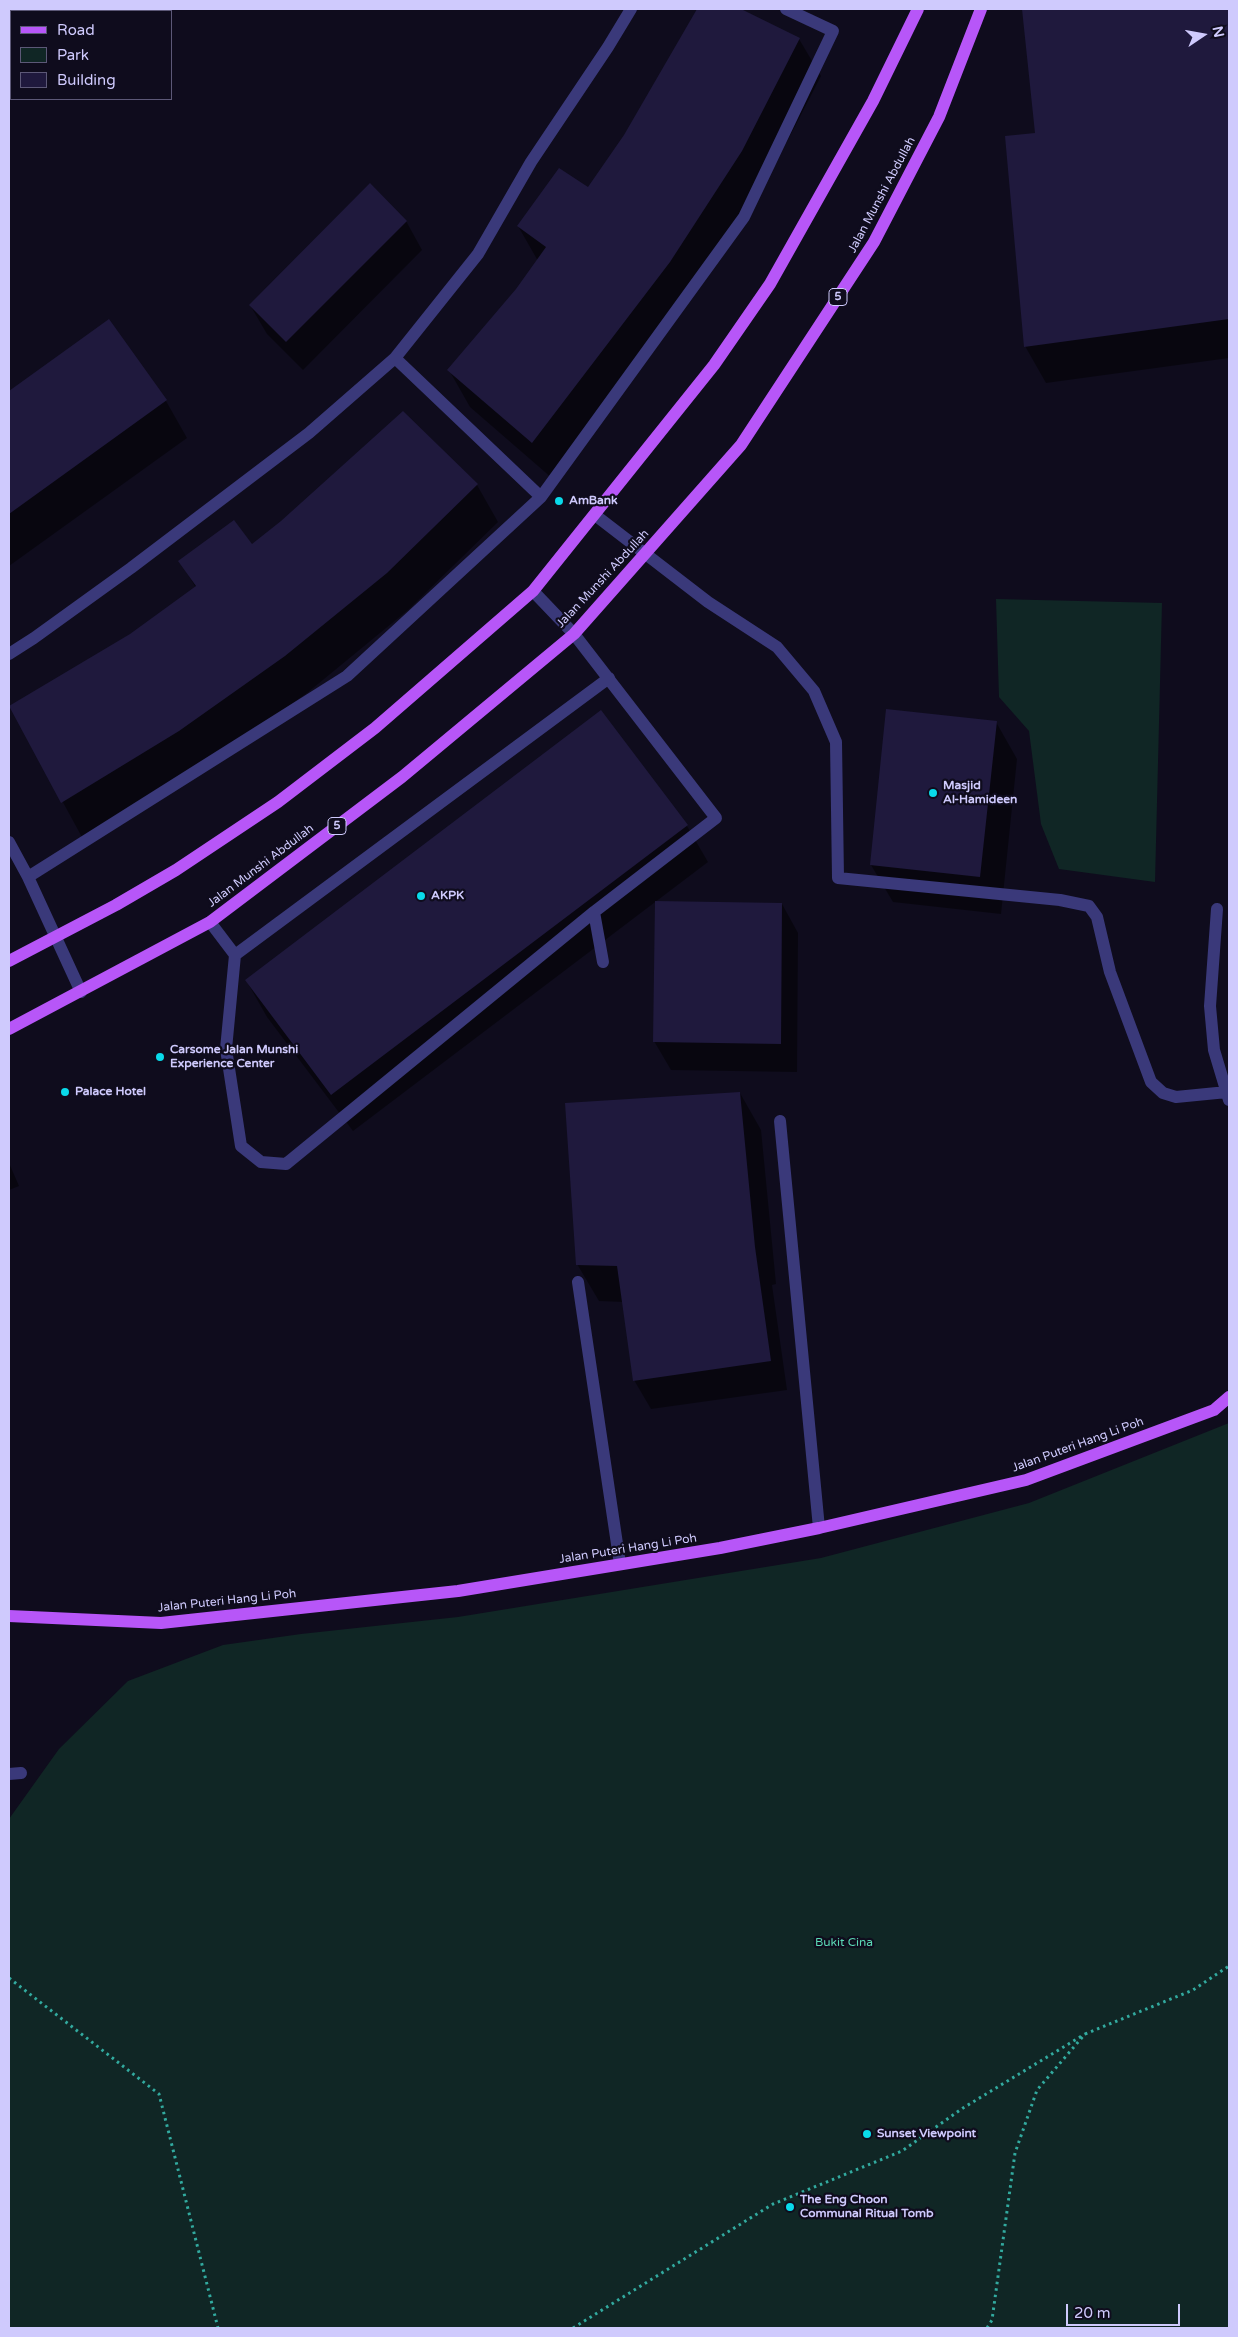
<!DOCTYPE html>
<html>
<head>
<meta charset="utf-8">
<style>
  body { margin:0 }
  #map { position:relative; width:1238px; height:2337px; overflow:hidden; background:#0f0c1d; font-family:"Varela Round",sans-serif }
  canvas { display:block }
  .frame { position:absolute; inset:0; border:10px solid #cfcafd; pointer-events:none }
  .legend { position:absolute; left:10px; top:10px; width:162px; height:90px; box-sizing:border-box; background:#0f0c1d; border:1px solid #5c5877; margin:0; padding:6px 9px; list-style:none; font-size:15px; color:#cfcafd }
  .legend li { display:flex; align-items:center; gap:10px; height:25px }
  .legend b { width:25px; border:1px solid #5c5877 }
  .north { position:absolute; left:1178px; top:10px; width:50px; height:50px; -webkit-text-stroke:4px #0f0c1d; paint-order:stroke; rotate:78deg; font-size:14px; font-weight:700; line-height:20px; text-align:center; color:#cfcafd }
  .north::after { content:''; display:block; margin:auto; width:18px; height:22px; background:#cfcafd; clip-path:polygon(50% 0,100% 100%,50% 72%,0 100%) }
  .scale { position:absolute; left:1066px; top:2304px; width:114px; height:22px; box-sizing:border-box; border:2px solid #cfcafd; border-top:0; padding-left:6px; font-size:15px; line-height:18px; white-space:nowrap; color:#cfcafd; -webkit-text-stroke:4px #0f0c1d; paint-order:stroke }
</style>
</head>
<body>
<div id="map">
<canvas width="1238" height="2337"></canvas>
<div class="frame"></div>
<ul class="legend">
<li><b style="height:6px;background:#b756f8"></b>Road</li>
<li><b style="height:14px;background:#102625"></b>Park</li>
<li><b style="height:14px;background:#1f193d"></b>Building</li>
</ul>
<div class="north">N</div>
<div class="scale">20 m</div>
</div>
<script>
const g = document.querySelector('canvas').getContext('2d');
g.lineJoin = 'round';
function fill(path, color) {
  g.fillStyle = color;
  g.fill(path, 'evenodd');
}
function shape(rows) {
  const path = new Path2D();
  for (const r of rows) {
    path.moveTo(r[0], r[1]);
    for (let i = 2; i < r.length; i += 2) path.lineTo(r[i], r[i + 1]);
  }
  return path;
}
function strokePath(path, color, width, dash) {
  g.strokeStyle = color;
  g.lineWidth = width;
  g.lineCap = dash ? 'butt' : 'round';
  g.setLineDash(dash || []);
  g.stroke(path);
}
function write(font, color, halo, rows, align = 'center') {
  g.font = font + ' "Varela Round",sans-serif';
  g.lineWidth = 4.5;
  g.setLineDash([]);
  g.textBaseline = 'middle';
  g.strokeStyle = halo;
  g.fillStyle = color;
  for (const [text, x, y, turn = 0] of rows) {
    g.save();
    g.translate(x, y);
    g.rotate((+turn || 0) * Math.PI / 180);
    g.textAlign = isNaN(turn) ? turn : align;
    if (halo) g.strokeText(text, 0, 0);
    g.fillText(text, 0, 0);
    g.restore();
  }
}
fill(shape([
  [996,599,1162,603,1155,882,1059,869,1041,824,1029,731,999,697],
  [1229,1423,1229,2328,9,2328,9,1819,59,1749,128,1681,223,1645,301,1634,458,1617,821,1558,1029,1503]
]), '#102625');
fill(shape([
  [699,9,738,9,799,39,821,76,763,188,553,479,470,407,449,370,517,289,538,261,518,226,589,189,625,136],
  [1023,9,1229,9,1229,358,1046,383,1025,346,1036,134],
  [406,221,422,250,303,370,267,334,250,305],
  [109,321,166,401,187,438,9,566,9,392],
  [477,485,498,522,408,610,307,693,201,768,83,839,11,707,131,635,196,588,180,561,252,545],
  [996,722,1017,759,1001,914,893,902,871,865],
  [687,826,708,862,353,1131,267,1017,246,980],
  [782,904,798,933,797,1072,671,1070,654,1041],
  [740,1093,761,1130,776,1284,772,1285,787,1390,651,1409,634,1380,624,1302,599,1301,577,1264],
  [9,1163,19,1186,9,1190]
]), '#0007');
fill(shape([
  [697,9,741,9,800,38,742,151,670,262,532,443,447,370,516,289,546,247,517,226,559,168,588,187,624,135],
  [1022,9,1229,9,1229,319,1024,347,1005,136,1035,133],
  [370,183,407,221,286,342,249,305],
  [109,319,167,400,9,514,9,391],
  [403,411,478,484,387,573,285,656,179,731,61,803,9,706,130,634,196,586,178,561,234,520,252,544,281,521],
  [886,709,997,721,980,877,870,865],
  [601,710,688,825,331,1095,245,980],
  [655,901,782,903,781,1044,653,1042],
  [740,1092,755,1247,771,1361,633,1381,617,1266,576,1265,565,1103]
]), '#1f193d');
strokePath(shape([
  [9,1978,159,2094,218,2328],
  [573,2328,773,2204,902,2151,963,2108,1085,2034],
  [987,2328,992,2320,1015,2153,1037,2090,1085,2034,1193,1990,1229,1966]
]), '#32aa9f', 3, [2.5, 4]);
strokePath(shape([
  [395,358,541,497],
  [595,515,708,602,777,647,814,691,836,742,838,878,1060,900,1089,906,1097,917,1110,972,1151,1082,1163,1093,1176,1097,1227,1092],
  [9,654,34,638,131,568,309,433,395,358,478,254,531,162,608,47,631,9],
  [9,842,28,877,81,992],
  [28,877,347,676,541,497,744,217,833,31,786,9],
  [1217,909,1210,1006,1214,1050,1229,1100],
  [594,912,603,962],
  [210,922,235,955,226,1049,241,1146,261,1162,286,1164,594,912,716,818,574,634,533,591],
  [235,955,609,678],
  [780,1121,819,1528],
  [578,1282,620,1564],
  [9,1774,21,1773]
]), '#3a397a', 12);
strokePath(shape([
  [9,961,116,905,176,870,278,802,375,728,533,591,714,365,770,284,873,101,918,9],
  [9,1029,210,922,402,777,574,634,741,445,874,242,939,117,981,9],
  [9,1616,161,1623,458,1591,720,1548,819,1528,1026,1480,1214,1410,1229,1397]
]), '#b756f8', 12);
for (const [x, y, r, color] of [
  [559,501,5,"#09daea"],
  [933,793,5,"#09daea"],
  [421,896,5,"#09daea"],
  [160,1057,5,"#09daea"],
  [65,1092,5,"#09daea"],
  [867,2134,5,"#09daea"],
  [790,2207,5,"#09daea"]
]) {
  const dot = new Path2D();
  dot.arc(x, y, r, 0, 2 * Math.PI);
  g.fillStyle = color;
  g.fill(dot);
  strokePath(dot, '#0f0c1d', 2);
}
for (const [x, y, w] of [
  [838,297,18],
  [337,826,18]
]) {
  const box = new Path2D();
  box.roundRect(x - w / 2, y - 8.5, w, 17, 4);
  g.fillStyle = '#0f0c1d';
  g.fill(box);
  strokePath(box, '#cfcafd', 1);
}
write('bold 11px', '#cfcafd', null, [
  ["5",838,297],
  ["5",337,826]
]);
write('12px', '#cfcafd', '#0f0c1d', [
  ["Jalan Munshi Abdullah",882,195,-62],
  ["Jalan Munshi Abdullah",603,579,-47],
  ["Jalan Munshi Abdullah",261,866,-37],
  ["Jalan Puteri Hang Li Poh",1078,1445,-20],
  ["Jalan Puteri Hang Li Poh",628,1549,-9],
  ["Jalan Puteri Hang Li Poh",227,1601,-6]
]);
write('bold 12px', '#cfcafd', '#0f0c1d', [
  ["AmBank",569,501],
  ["Masjid",943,786],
  ["Al-Hamideen",943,800],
  ["AKPK",431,896],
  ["Carsome Jalan Munshi",170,1050],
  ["Experience Center",170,1064],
  ["Palace Hotel",75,1092],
  ["Sunset Viewpoint",877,2134],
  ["The Eng Choon",800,2200],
  ["Communal Ritual Tomb",800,2214]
], 'left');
write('12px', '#5ad9b5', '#0f0c1d', [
  ["Bukit Cina",844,1943]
]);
</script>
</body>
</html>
